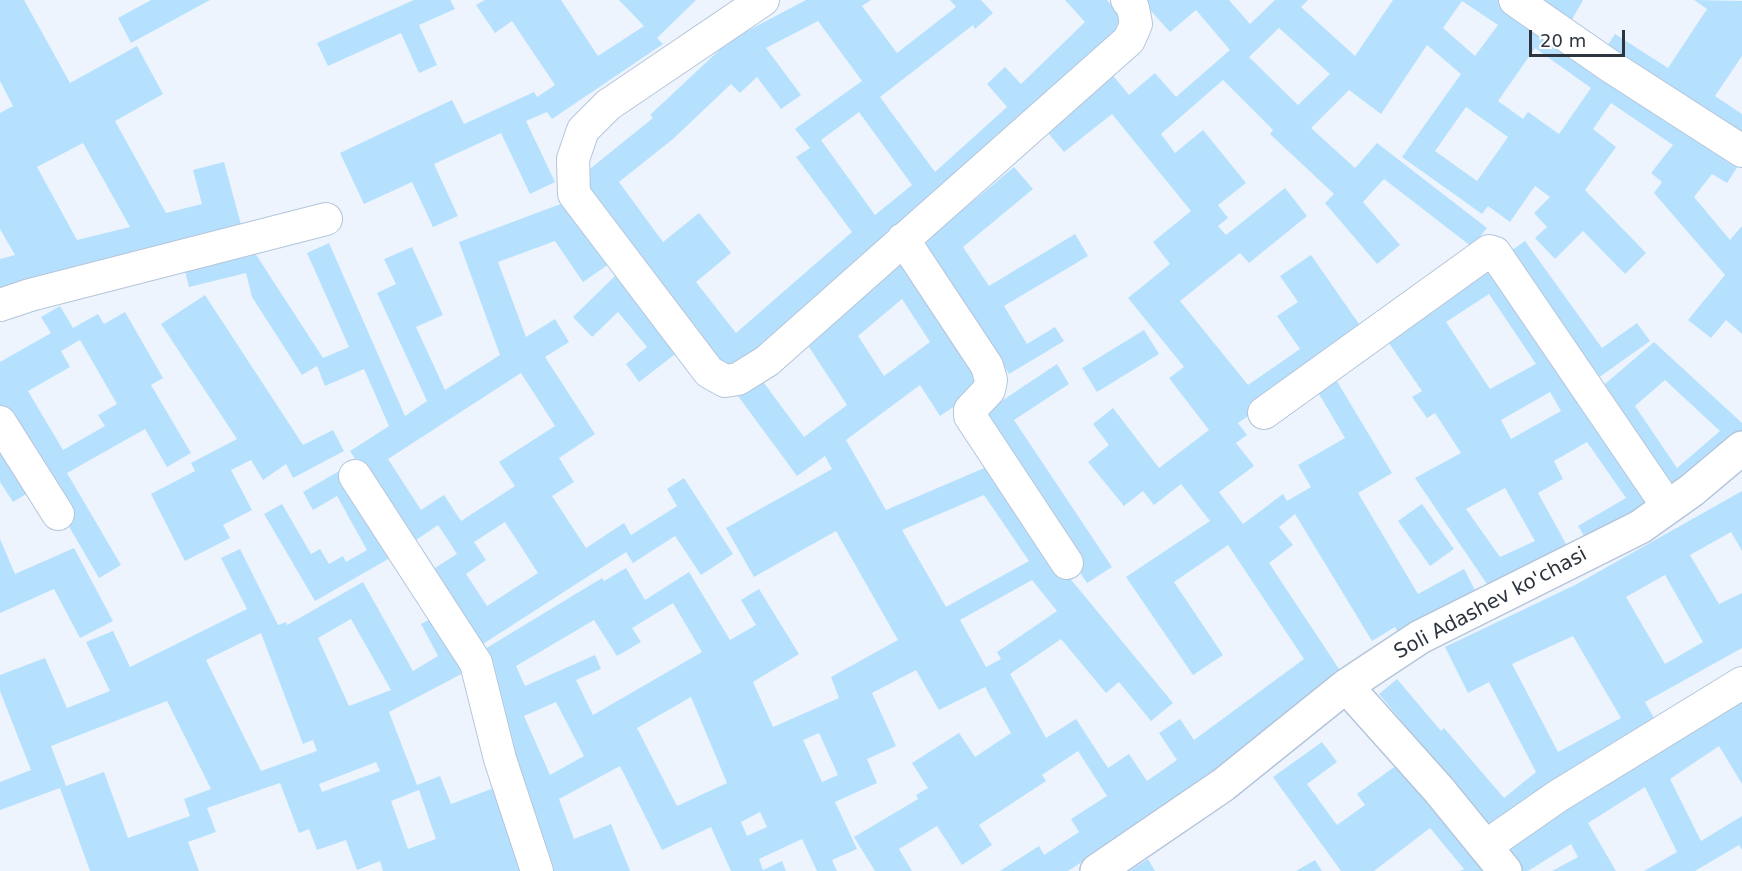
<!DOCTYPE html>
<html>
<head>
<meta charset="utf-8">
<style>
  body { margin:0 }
  #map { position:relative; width:1742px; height:871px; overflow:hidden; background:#edf4fd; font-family:"DejaVu Sans",sans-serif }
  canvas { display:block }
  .scale { position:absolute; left:1529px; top:30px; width:96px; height:27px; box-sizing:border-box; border:3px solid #2e343d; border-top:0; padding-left:8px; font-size:18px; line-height:21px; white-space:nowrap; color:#2e343d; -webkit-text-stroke:4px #fff; paint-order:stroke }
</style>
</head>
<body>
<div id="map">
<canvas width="1742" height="871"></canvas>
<div class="scale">20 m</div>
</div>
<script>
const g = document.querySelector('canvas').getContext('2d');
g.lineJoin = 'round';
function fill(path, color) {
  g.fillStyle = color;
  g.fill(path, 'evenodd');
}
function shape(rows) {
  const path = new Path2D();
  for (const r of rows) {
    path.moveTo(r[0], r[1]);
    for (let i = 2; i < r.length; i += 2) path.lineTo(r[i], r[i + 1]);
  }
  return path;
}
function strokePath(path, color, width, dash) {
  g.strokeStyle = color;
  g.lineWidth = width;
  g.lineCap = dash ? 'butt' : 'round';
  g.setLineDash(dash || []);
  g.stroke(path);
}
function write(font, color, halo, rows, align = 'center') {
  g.font = font + ' "DejaVu Sans",sans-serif';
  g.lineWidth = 5;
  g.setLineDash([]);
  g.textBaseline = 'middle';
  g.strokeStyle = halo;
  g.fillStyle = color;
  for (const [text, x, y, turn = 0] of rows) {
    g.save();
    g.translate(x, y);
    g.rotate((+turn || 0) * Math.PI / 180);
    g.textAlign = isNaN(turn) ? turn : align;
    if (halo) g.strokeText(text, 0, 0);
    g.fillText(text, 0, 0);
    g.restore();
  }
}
fill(shape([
  [0,0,24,0,70,83,137,46,163,94,115,121,166,213,202,204,193,170,224,162,243,232,0,294,0,259,15,255,0,229,0,113,13,106,0,81],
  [83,143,130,227,77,240,37,167],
  [151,0,210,0,131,43,118,18],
  [414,0,450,0,455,9,419,25,437,65,419,73,401,33,328,66,317,43],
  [485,0,561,0,598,56,644,26,619,0,696,0,657,38,663,44,552,119,547,112,526,121,555,182,530,194,501,133,434,164,458,216,433,227,412,182,364,204,340,153,452,100,464,124,534,92,537,97,555,85,512,21,495,33,476,5],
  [806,0,871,0,862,6,897,53,956,7,950,0,981,0,993,13,975,29,973,25,880,97,935,172,1007,107,987,84,1005,67,1021,84,1085,22,1065,0,1107,0,1127,23,732,375,658,283,581,176,653,118,650,115,730,40],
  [818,21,862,81,795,129,810,148,796,157,852,232,736,333,696,282,731,253,699,213,663,242,619,182,673,139,731,84,740,93,757,77,781,109,801,95,766,48],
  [859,112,912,185,875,215,821,140],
  [1141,0,1229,0,1250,24,1275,0,1308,0,1301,7,1355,56,1393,0,1503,0,1742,160,1727,183,1712,174,1694,197,1730,240,1742,226,1742,334,1726,320,1711,338,1688,320,1725,275,1654,193,1662,182,1651,173,1673,145,1611,103,1593,129,1616,147,1585,190,1646,253,1625,274,1583,231,1555,259,1535,238,1547,227,1534,213,1550,197,1535,186,1510,222,1488,206,1482,214,1402,157,1461,74,1427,45,1381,114,1349,90,1311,128,1355,168,1377,143,1487,228,1472,247,1384,179,1363,202,1400,245,1377,264,1325,203,1334,194,1270,134,1273,130,1223,80,1161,134,1175,153,1203,130,1246,183,1218,205,1228,218,1218,226,1226,235,1285,188,1307,216,1249,263,1240,253,1180,301,1248,385,1300,349,1277,316,1298,302,1280,276,1311,255,1366,334,1238,423,1247,435,1236,443,1254,466,1219,492,1243,524,1283,494,1287,501,1311,487,1298,465,1345,438,1316,389,1335,378,1392,473,1358,493,1418,594,1464,569,1477,594,1400,635,1395,627,1372,641,1295,514,1279,527,1293,545,1269,563,1343,675,1249,746,1141,820,1143,822,1068,871,1000,871,1039,846,1044,855,1079,832,1071,819,1107,796,1078,751,1042,775,1046,781,979,825,992,845,962,865,937,826,899,849,912,871,875,871,854,837,918,799,916,795,928,788,912,763,959,733,975,757,1011,733,985,687,939,710,916,670,872,693,896,746,867,759,877,783,835,802,857,849,832,860,837,871,817,871,802,839,759,859,763,870,782,861,786,871,731,871,711,827,662,850,620,766,559,799,574,839,611,824,630,871,548,871,475,655,602,578,604,581,626,568,645,600,689,572,730,640,756,625,741,600,759,589,799,654,753,682,773,727,839,698,831,677,898,640,836,531,754,577,726,528,832,469,825,456,797,476,738,396,761,379,804,437,847,405,805,341,908,256,987,384,940,416,920,385,846,440,886,510,996,463,1059,565,1173,703,1151,721,1119,682,1106,693,1061,639,1010,674,1046,738,1076,719,1108,768,1129,754,1147,781,1177,760,1159,733,1180,719,1194,740,1304,659,1228,545,1174,582,1223,655,1193,675,1126,577,1210,521,1181,484,1154,505,1143,491,1124,506,1088,462,1109,445,1093,424,1113,408,1159,468,1209,430,1169,378,1184,367,1128,298,1170,264,1153,242,1191,211,1112,114,1064,152,1043,127,1111,73,1129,95,1155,73,1176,97,1230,50,1196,10,1170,32],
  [1462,1,1498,25,1475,56,1443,28],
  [1279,28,1330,74,1298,105,1249,57],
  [1535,48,1591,88,1559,134,1528,112,1523,119,1498,101],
  [1466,107,1508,137,1477,181,1435,151],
  [902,299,930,342,884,376,858,336],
  [984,495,1029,561,946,607,902,530],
  [1032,580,1057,611,997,652,1001,659,986,667,960,620],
  [673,603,702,652,593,715,576,680,601,669,595,655,525,686,516,666,594,620,617,656,641,642,632,628],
  [691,697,727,783,677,806,637,728],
  [556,702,584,756,550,775,524,716],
  [819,733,838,775,822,782,803,740],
  [760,812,767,827,747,836,741,822],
  [1531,0,1583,0,1570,23],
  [1694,0,1742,1,1742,56,1715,96,1742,114,1742,148,1601,55,1615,34,1668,68,1707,9],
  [1014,167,1033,189,963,247,989,286,1075,234,1088,256,1004,306,1027,344,1055,327,1064,341,1009,374,924,242],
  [566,202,609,264,583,282,555,241,498,262,526,337,555,319,569,342,545,357,595,434,559,458,574,482,552,496,586,548,624,523,631,535,677,506,667,489,684,478,733,554,701,575,675,536,633,563,626,552,472,651,398,525,350,451,389,426,364,369,325,386,317,366,302,375,252,297,246,273,189,287,185,271,255,253,323,358,349,347,307,253,329,243,405,416,427,401,377,293,396,284,384,259,412,247,443,315,416,327,445,390,500,355,459,242],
  [521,373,555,426,499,462,515,486,461,521,444,495,421,510,388,459],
  [505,522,538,573,487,606,466,574,486,560,474,542],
  [438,525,457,554,435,568,416,540],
  [1525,241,1602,348,1637,323,1650,341,1591,383,1502,257],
  [1498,260,1659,502,1589,544,1578,526,1626,498,1587,442,1554,461,1563,479,1538,493,1571,553,1491,590,1415,478,1461,453,1435,413,1427,418,1412,397,1422,391,1384,336],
  [1489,294,1536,364,1490,389,1446,322],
  [1550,392,1561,411,1511,439,1501,420],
  [1505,488,1535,541,1500,557,1466,509],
  [617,274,678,352,639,382,626,364,647,347,618,312,592,337,573,317],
  [205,295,303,445,333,430,344,451,293,478,286,464,263,480,251,460,231,470,252,510,223,525,230,538,185,561,151,494,195,471,191,463,237,439,161,324],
  [60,306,73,328,98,314,104,324,125,312,163,378,151,385,191,453,167,467,145,429,67,473,121,565,99,578,0,408,0,362,51,333,41,317],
  [80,340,117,404,98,415,105,426,63,450,28,391,70,367,61,351],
  [1144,330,1159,354,1097,392,1082,368],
  [1654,342,1742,423,1742,441,1673,500,1598,390],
  [1665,380,1720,431,1677,468,1635,406],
  [1057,364,1069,384,1014,420,1112,567,1087,583,976,418],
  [0,428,38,487,13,502,0,482],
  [346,467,397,554,315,601,264,514,282,504,311,554,320,549,329,564,343,556,346,562,367,550,337,496,313,510,303,492],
  [1742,491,1742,551,1731,532,1690,555,1719,604,1742,593,1742,648,1645,702,1660,729,1497,836,1379,694,1397,679,1441,731,1444,728,1504,798,1536,772,1489,682,1468,693,1445,647,1577,584],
  [1665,575,1703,642,1665,664,1626,597],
  [1573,636,1621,718,1558,752,1512,664],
  [1422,504,1454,549,1430,566,1398,521],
  [0,539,15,574,74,548,113,621,80,638,54,589,0,613],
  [240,549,278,625,286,622,287,625,363,582,413,671,438,656,421,624,441,613,471,669,389,712,417,785,440,776,451,804,502,785,533,871,383,871,380,861,357,870,346,840,317,850,309,829,299,833,280,783,207,808,216,832,188,842,199,871,90,871,60,788,0,810,0,782,31,770,0,691,0,675,45,658,67,708,110,691,86,642,113,631,130,667,247,609,221,558],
  [351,619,391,690,349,706,318,638],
  [261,633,303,744,313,740,317,751,261,771,206,660],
  [167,701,211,789,184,799,190,816,128,838,104,772,66,786,51,746],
  [376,762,380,771,322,792,319,784],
  [419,790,436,839,408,849,391,801],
  [1742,691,1742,784,1719,746,1670,779,1701,841,1742,816,1742,850,1739,845,1695,871,1644,871,1677,852,1645,787,1588,823,1616,871,1552,871,1578,857,1571,844,1528,871,1519,871,1503,845],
  [1322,742,1337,762,1307,784,1337,825,1365,805,1357,794,1401,762,1491,871,1460,871,1464,869,1430,828,1374,871,1341,871,1273,777],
  [1148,859,1155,871,1129,871],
  [1315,860,1322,871,1296,871]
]), '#b6e1fe');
const minor = shape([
  [763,0,608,105,583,130,573,159,574,194,709,372,725,381,738,379,767,361,1129,40,1136,24,1133,8,1127,0],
  [1515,0,1610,66,1742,151],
  [903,239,987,366,991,380,989,390,970,410,970,416,1067,563],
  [0,305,30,295,326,219],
  [1264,413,1489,251,1495,253,1668,507],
  [0,422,58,514],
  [355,476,476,663,500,759,537,871],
  [1486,846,1558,796,1742,683]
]);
const tertiary = shape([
  [1346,686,1439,790,1505,871],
  [1097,871,1223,785,1346,686,1420,637,1640,527,1692,490,1742,448]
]);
strokePath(minor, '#b4c5db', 34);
strokePath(tertiary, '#b4c5db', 36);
strokePath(minor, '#fff', 32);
strokePath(tertiary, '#fff', 33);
write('20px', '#2e343d', '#fff', [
  ["Soli Adashev ko'chasi",1491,604,-28]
]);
</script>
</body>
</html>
